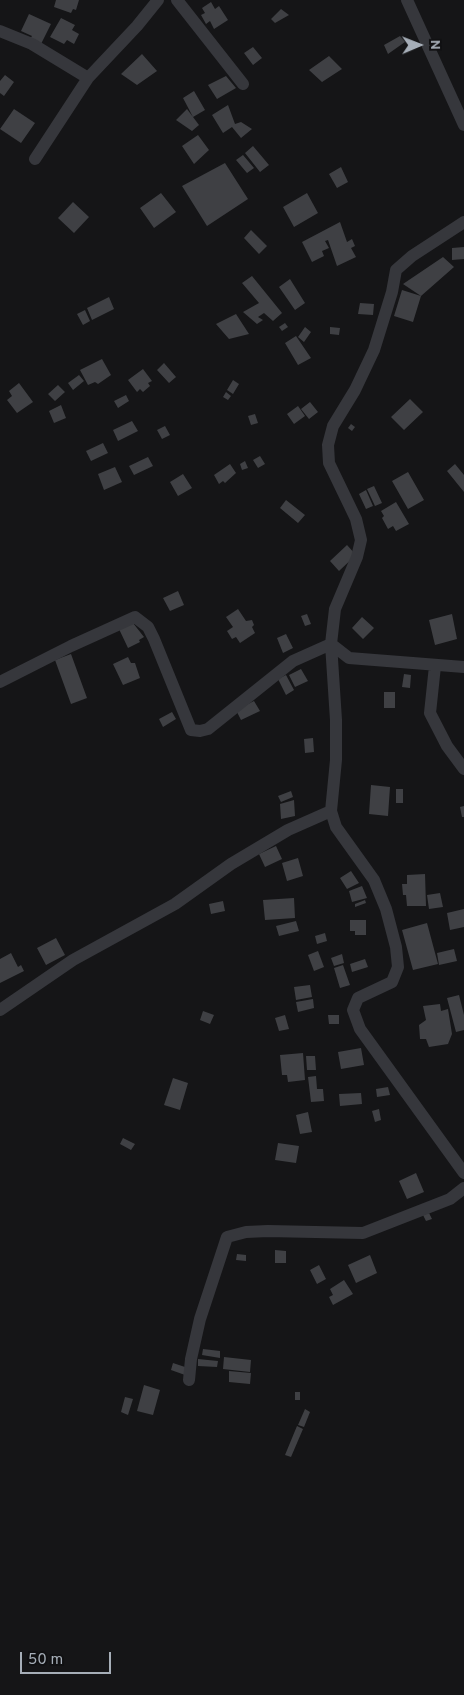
<!DOCTYPE html>
<html>
<head>
<meta charset="utf-8">
<style>
  body { margin:0 }
  #map { position:relative; width:464px; height:1695px; overflow:hidden; background:#151517; font-family:Overpass,sans-serif }
  canvas { display:block }
  .north { position:absolute; left:394px; top:20px; width:50px; height:50px; -webkit-text-stroke:4px #101012; paint-order:stroke; rotate:89deg; font-size:14px; font-weight:700; line-height:20px; text-align:center; color:#a6aeb8 }
  .north::after { content:''; display:block; margin:auto; width:18px; height:22px; background:#a6aeb8; clip-path:polygon(50% 0,100% 100%,50% 72%,0 100%) }
  .scale { position:absolute; left:20px; top:1652px; width:91px; height:22px; box-sizing:border-box; border:2px solid #a6aeb8; border-top:0; padding-left:6px; font-size:15px; line-height:18px; white-space:nowrap; color:#a6aeb8; -webkit-text-stroke:4px #101012; paint-order:stroke }
</style>
</head>
<body>
<div id="map">
<canvas width="464" height="1695"></canvas>
<div class="north">N</div>
<div class="scale">50 m</div>
</div>
<script>
const g = document.querySelector('canvas').getContext('2d');
g.lineJoin = 'round';
function fill(path, color) {
  g.fillStyle = color;
  g.fill(path, 'evenodd');
}
function shape(rows) {
  const path = new Path2D();
  for (const r of rows) {
    path.moveTo(r[0], r[1]);
    for (let i = 2; i < r.length; i += 2) path.lineTo(r[i], r[i + 1]);
  }
  return path;
}
function strokePath(path, color, width, dash) {
  g.strokeStyle = color;
  g.lineWidth = width;
  g.lineCap = dash ? 'butt' : 'round';
  g.setLineDash(dash || []);
  g.stroke(path);
}
fill(shape([
  [56,0,79,0,76,10,73,9,71,13,54,7],
  [211,2,215,9,219,6,228,20,214,29,210,21,206,24,201,15,205,13,202,8],
  [281,9,289,15,275,23,271,19],
  [29,14,51,24,41,44,30,39,32,36,21,31],
  [61,18,75,25,72,30,79,34,74,44,67,40,64,44,50,37],
  [400,36,405,42,388,54,384,45],
  [253,47,262,58,253,65,244,53],
  [142,54,157,71,137,85,121,74],
  [329,56,342,69,322,82,309,70],
  [5,75,14,82,4,96,0,93,0,81],
  [226,76,236,88,217,99,208,85],
  [194,91,205,110,193,117,183,98],
  [228,105,235,124,241,122,252,129,241,138,232,127,223,133,212,115],
  [14,109,35,123,21,143,0,129],
  [187,109,199,125,192,131,176,120],
  [198,135,209,150,194,164,182,146],
  [253,146,269,165,260,172,245,153],
  [243,155,254,168,247,173,236,160],
  [225,163,248,199,207,226,182,186],
  [341,167,348,182,337,188,329,174],
  [161,193,176,212,154,228,140,208],
  [307,193,318,213,294,227,283,207],
  [73,202,89,217,74,233,58,218],
  [340,222,347,242,352,239,355,246,351,248,356,257,337,266,328,240,325,241,329,248,322,251,324,256,312,262,302,242],
  [251,230,267,246,259,254,244,238],
  [464,247,464,259,452,260,452,248],
  [443,257,454,267,421,296,413,322,394,316,402,290,421,296,403,284],
  [252,276,282,313,273,321,264,313,258,317,263,320,257,324,243,312,259,303,242,283],
  [290,279,305,303,295,310,279,287],
  [109,297,114,309,92,320,87,308],
  [360,303,374,304,373,315,358,314],
  [85,310,90,321,83,325,77,314],
  [236,314,249,334,229,339,216,324],
  [285,323,288,327,282,331,279,327],
  [305,327,311,332,304,342,298,337],
  [330,327,340,328,339,335,330,334],
  [296,336,311,358,298,365,285,343],
  [102,359,111,375,98,384,95,382,88,385,80,370],
  [164,363,176,377,169,383,157,370],
  [143,369,152,381,148,383,150,386,143,392,140,389,137,392,128,380],
  [79,375,84,381,73,390,68,383],
  [233,380,239,384,233,394,227,390],
  [19,383,33,402,17,413,7,400,12,396,9,391],
  [58,385,65,392,55,401,48,394],
  [226,392,231,396,228,400,223,397],
  [126,395,129,401,118,408,114,401],
  [410,399,423,412,404,430,391,417],
  [310,402,318,412,309,419,301,409],
  [61,405,66,418,54,423,49,411],
  [298,406,305,416,294,424,287,414],
  [255,414,258,423,251,425,248,416],
  [132,421,138,431,118,441,113,430],
  [351,424,355,427,352,431,348,428],
  [165,426,170,435,162,439,157,430],
  [103,443,108,453,91,461,86,451],
  [260,456,265,464,258,468,253,460],
  [148,457,153,466,134,475,129,466],
  [245,461,248,468,242,470,240,464],
  [230,464,236,473,225,483,223,481,219,484,214,475],
  [455,464,464,475,464,492,447,471],
  [115,467,122,482,104,490,98,474],
  [408,472,424,500,408,509,392,481],
  [183,474,192,488,178,496,170,482],
  [374,486,382,503,375,506,367,489],
  [366,490,373,506,366,509,359,494],
  [286,500,305,515,298,523,280,508],
  [396,502,409,524,396,531,393,526,388,529,382,518,384,516,381,511],
  [347,545,356,555,339,571,330,561],
  [178,591,184,605,170,611,163,598],
  [238,609,246,621,252,620,254,625,252,627,255,633,240,643,236,637,232,639,227,631,233,627,226,617],
  [307,614,311,624,305,626,301,616],
  [452,614,457,639,435,645,429,620],
  [362,617,374,628,363,639,352,628],
  [133,623,144,637,139,640,140,642,128,648,119,629],
  [286,634,293,648,283,653,277,638],
  [71,654,87,698,71,704,55,660],
  [128,657,131,663,135,663,140,678,123,685,113,664],
  [301,669,308,681,295,687,289,675],
  [404,674,411,675,410,688,402,687],
  [286,675,294,690,286,695,278,679],
  [384,692,395,692,395,708,384,708],
  [254,701,260,711,241,720,236,710],
  [172,712,176,719,163,727,159,719],
  [313,738,314,752,305,753,304,739],
  [371,785,390,787,388,816,369,814],
  [396,789,403,789,403,803,396,803],
  [291,791,293,797,281,802,278,796],
  [294,800,295,816,281,819,280,804],
  [464,806,464,817,462,817,460,807],
  [276,846,282,859,265,867,259,854],
  [298,858,303,876,287,881,282,863],
  [351,871,359,883,347,889,340,878],
  [425,874,426,906,407,906,406,895,403,895,402,884,407,884,407,875],
  [362,886,367,898,352,902,349,891],
  [440,893,443,907,429,909,427,895],
  [294,898,295,918,265,920,263,900],
  [365,900,366,903,355,907,355,904],
  [223,901,225,911,211,914,209,904],
  [464,909,464,927,450,930,447,913],
  [350,920,366,920,366,935,355,935,355,931,350,931],
  [296,921,299,931,279,936,276,926],
  [427,923,438,964,413,970,402,930],
  [325,933,327,941,317,944,315,936],
  [56,938,65,955,46,965,37,948],
  [454,949,457,961,439,965,437,953],
  [318,951,324,967,314,971,308,955],
  [11,953,18,967,21,965,24,971,0,983,0,959],
  [342,954,344,963,334,966,331,958],
  [365,959,368,967,352,972,350,964],
  [343,965,350,985,340,988,334,968],
  [310,985,312,997,296,1000,294,987],
  [459,995,464,1015,464,1030,456,1032,447,998],
  [313,999,314,1008,298,1012,296,1002],
  [440,1004,441,1011,448,1009,452,1034,448,1044,429,1047,426,1039,420,1039,419,1025,426,1020,423,1006],
  [203,1011,214,1015,210,1024,200,1020],
  [285,1015,289,1029,279,1031,275,1018],
  [328,1015,339,1015,339,1024,329,1024],
  [361,1048,364,1065,341,1069,338,1052],
  [303,1053,305,1080,288,1082,287,1075,282,1075,280,1055],
  [306,1056,315,1056,316,1070,307,1070],
  [316,1076,317,1089,323,1089,324,1101,311,1102,308,1077],
  [173,1078,188,1083,180,1110,164,1105],
  [388,1087,390,1095,377,1097,376,1089],
  [361,1093,362,1104,340,1106,339,1094],
  [379,1109,381,1120,375,1122,372,1111],
  [308,1112,312,1132,300,1134,296,1115],
  [123,1138,135,1144,131,1150,120,1144],
  [278,1143,299,1146,296,1163,275,1160],
  [416,1173,424,1192,407,1199,399,1181],
  [429,1213,432,1219,426,1221,423,1215],
  [275,1250,286,1251,286,1263,275,1263],
  [237,1254,246,1255,246,1261,236,1260],
  [370,1255,377,1273,356,1283,348,1265],
  [319,1265,326,1279,317,1284,310,1270],
  [344,1280,353,1294,333,1305,329,1297,333,1295,330,1289],
  [203,1349,220,1351,220,1358,202,1355],
  [224,1357,251,1360,250,1372,223,1369],
  [198,1359,218,1361,217,1367,198,1366],
  [173,1363,188,1368,185,1375,171,1370],
  [229,1371,251,1373,250,1384,229,1382],
  [144,1385,160,1390,153,1415,137,1411],
  [295,1392,300,1392,300,1400,295,1400],
  [125,1397,133,1399,128,1415,121,1412],
  [305,1409,310,1412,304,1427,298,1425],
  [297,1426,303,1429,291,1457,285,1455]
]), '#3f4044');
strokePath(shape([
  [177,0,243,84],
  [407,0,464,125],
  [0,31,32,44,88,78],
  [35,159,88,78,137,26,158,0],
  [464,222,412,256,396,270,392,292,374,350,355,390,333,426,328,445,329,463,356,519,361,540,357,557,335,609,331,644,336,720,336,760,331,811,336,827,374,880,386,909,396,947,398,967,392,982,358,998,353,1010,360,1029,464,1173],
  [435,666,430,713,447,746,464,769],
  [0,682,71,646,135,617,148,627,154,639,191,730,200,731,208,729,293,661,331,644,349,658,464,667],
  [0,1010,73,960,175,904,231,864,288,830,331,811],
  [189,1380,191,1359,200,1319,227,1237,246,1232,268,1231,363,1233,450,1199,464,1188]
]), '#36373c', 12);
</script>
</body>
</html>
